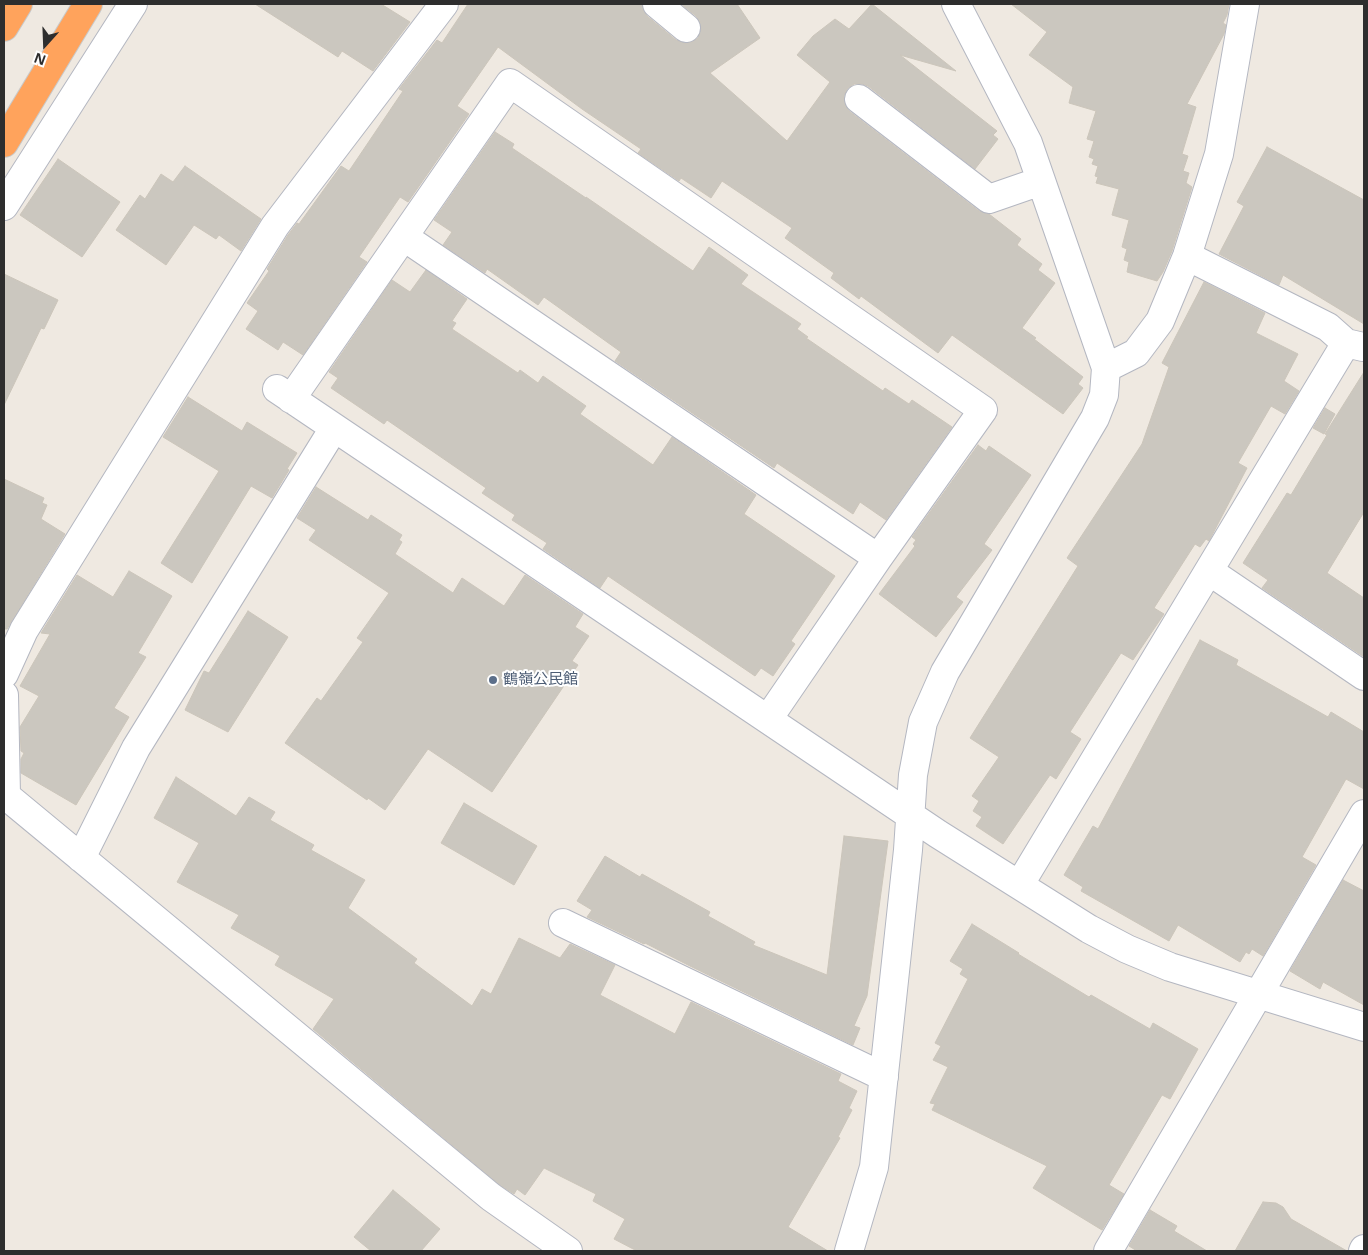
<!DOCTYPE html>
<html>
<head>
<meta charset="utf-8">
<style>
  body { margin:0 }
  #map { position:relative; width:1368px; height:1255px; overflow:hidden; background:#efe9e1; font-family:"Open Sans",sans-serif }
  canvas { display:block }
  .frame { position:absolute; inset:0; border:5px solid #2e2e2e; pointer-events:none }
  .north { position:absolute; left:20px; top:20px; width:50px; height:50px; -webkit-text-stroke:4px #fff; paint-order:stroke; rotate:200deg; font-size:14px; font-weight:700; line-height:20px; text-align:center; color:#2e2e2e }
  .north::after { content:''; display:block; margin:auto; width:18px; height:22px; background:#2e2e2e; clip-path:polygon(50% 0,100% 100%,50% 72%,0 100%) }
</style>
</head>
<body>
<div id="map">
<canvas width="1368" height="1255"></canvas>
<div class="frame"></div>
<div class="north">N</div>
</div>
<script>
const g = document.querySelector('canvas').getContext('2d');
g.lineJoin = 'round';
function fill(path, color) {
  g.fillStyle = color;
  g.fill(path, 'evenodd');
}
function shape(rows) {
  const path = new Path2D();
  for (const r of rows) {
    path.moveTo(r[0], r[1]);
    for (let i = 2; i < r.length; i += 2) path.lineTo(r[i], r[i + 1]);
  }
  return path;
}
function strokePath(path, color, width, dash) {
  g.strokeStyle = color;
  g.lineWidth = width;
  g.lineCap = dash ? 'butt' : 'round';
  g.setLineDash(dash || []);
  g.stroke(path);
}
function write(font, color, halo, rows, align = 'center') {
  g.font = font + ' "Open Sans","Noto Sans JP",sans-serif';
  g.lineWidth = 4;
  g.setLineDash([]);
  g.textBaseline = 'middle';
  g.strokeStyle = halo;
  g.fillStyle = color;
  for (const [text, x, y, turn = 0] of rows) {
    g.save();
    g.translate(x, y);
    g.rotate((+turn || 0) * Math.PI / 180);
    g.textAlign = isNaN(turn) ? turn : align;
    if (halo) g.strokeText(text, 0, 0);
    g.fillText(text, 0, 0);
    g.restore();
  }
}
const building = shape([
  [255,4,381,4,410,22,373,71,342,51,338,57,255,4],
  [468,4,642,4,643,10,647,16,676,40,684,43,692,42,698,38,701,30,700,22,696,16,681,4,737,4,760,38,710,73,787,141,830,82,797,55,813,36,835,19,849,29,872,4,956,71,900,55,997,131,993,135,998,139,975,169,868,86,862,84,854,84,847,89,844,96,845,105,849,111,979,211,989,214,1021,239,1017,245,1042,264,1038,270,1055,283,1022,328,1036,338,1034,339,1083,377,1078,384,1083,388,1063,414,952,335,938,353,861,296,859,299,831,278,834,273,785,238,792,228,722,181,711,198,681,178,679,181,638,153,641,149,582,109,498,47,457,106,469,114,408,202,400,197,359,257,367,262,303,355,283,342,278,350,246,329,258,311,247,303,269,271,267,269,288,235,297,223,299,224,341,166,349,171,403,91,399,89,437,40,442,43,468,4],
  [1011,4,1229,4,1227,15,1223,23,1226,25,1224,34,1187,104,1196,107,1182,154,1188,156,1183,171,1189,173,1186,183,1192,187,1172,251,1163,272,1157,281,1127,272,1129,262,1124,260,1127,249,1122,247,1129,220,1112,215,1119,189,1096,183,1098,177,1095,176,1098,166,1092,164,1094,159,1089,157,1094,141,1087,139,1096,111,1069,103,1073,87,1029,55,1047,32,1011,4],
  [495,132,514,144,512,148,586,198,586,197,693,271,709,247,748,275,741,284,801,324,797,329,808,337,806,338,883,391,885,388,909,404,912,400,952,427,886,520,860,502,853,514,777,463,774,468,615,361,621,352,544,297,538,305,487,269,485,273,443,245,452,232,434,220,495,132],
  [1267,147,1364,200,1364,324,1283,275,1279,285,1219,254,1244,206,1237,202,1267,147],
  [58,159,120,202,82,257,20,215,58,159],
  [185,166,261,219,241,251,219,235,216,239,194,225,166,265,116,230,140,195,145,199,161,174,173,182,185,166],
  [426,270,467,299,452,321,456,323,452,329,518,373,520,370,538,383,543,376,586,406,580,414,653,465,672,437,756,495,744,514,835,576,791,641,795,644,773,676,761,668,755,676,608,576,600,588,543,549,547,543,512,520,515,515,482,493,486,488,387,420,384,424,331,388,338,378,329,372,392,280,410,292,426,270],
  [4,274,58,300,44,329,41,328,4,405,4,274],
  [1204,282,1265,313,1256,333,1298,354,1284,381,1299,391,1285,414,1271,406,1238,463,1247,468,1209,541,1206,539,1200,547,1195,544,1154,608,1164,614,1133,660,1121,653,1070,732,1081,739,1056,779,1050,775,1003,844,976,826,982,817,973,811,979,801,972,796,999,757,970,738,1078,566,1067,558,1142,444,1169,367,1162,363,1204,282],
  [1364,372,1364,512,1327,573,1364,598,1364,657,1262,588,1268,580,1243,563,1287,493,1291,495,1327,435,1325,434,1364,372],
  [188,397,242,431,247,422,297,453,287,469,289,470,272,498,251,486,192,583,161,563,219,471,163,437,188,397],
  [1325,408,1335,414,1324,434,1313,428,1325,408],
  [978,445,986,451,989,446,1031,475,984,544,992,550,956,597,963,602,936,637,879,594,915,546,913,544,916,540,912,537,978,445],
  [4,479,44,498,42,503,47,505,41,519,65,534,7,629,4,629,4,479],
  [316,487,368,520,371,515,402,535,399,540,402,542,395,554,453,593,462,578,504,606,525,575,583,614,575,627,589,636,572,661,578,665,492,792,428,749,385,810,368,798,367,800,285,743,317,698,321,701,363,642,357,638,389,593,309,540,316,530,297,518,316,487],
  [129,571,172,596,138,653,146,657,114,708,129,717,76,805,21,773,21,759,24,753,21,751,20,727,39,696,20,686,50,634,41,633,77,575,113,597,129,571],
  [248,611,288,637,228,732,185,710,204,671,209,673,248,611],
  [1200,640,1238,660,1236,665,1328,717,1331,712,1364,732,1364,789,1346,779,1302,857,1316,865,1263,956,1252,949,1249,954,1246,952,1240,962,1178,925,1169,941,1081,891,1083,887,1064,875,1093,826,1098,829,1200,640],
  [176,777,236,816,249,797,275,812,270,820,314,845,311,850,365,880,348,908,417,959,414,963,472,1006,482,989,491,994,519,938,560,958,570,944,615,965,600,995,675,1034,691,1002,841,1074,838,1081,857,1091,849,1108,852,1110,838,1137,840,1138,788,1227,828,1251,637,1251,614,1239,625,1219,593,1201,596,1194,544,1168,525,1195,517,1189,514,1194,500,1185,313,1029,334,999,275,965,280,956,231,928,239,915,177,882,199,843,154,818,176,777],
  [464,803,537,846,514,885,441,843,464,803],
  [844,836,888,841,867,996,854,1026,860,1028,853,1045,690,966,645,943,644,944,587,917,592,910,577,901,605,856,640,877,642,874,710,912,708,916,755,942,753,945,827,975,844,836],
  [1343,880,1364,891,1364,1005,1323,982,1320,989,1290,971,1343,880],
  [972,924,1019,953,1018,954,1089,997,1091,995,1150,1029,1153,1023,1198,1049,1170,1099,1162,1095,1109,1185,1124,1194,1102,1230,1033,1188,1047,1166,932,1110,935,1104,930,1103,948,1067,933,1060,941,1046,935,1043,968,979,960,974,963,969,950,961,972,924],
  [393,1190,440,1229,421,1251,371,1251,354,1237,393,1190],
  [1263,1202,1276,1203,1283,1207,1291,1219,1347,1251,1235,1251,1263,1202],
  [1150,1210,1177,1226,1174,1231,1207,1251,1137,1251,1129,1246,1150,1210]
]);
fill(building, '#cbc7bf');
strokePath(building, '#cbc5ba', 1);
const minor = shape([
  [657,4,686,28],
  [859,99,989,199,1041,181],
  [4,206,133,4],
  [404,237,878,558],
  [1187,256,1328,327,1346,343,1363,347],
  [1106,368,1136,353,1160,321,1187,256,1219,154,1245,4],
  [277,389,938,834,1089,929,1127,949,1170,967,1364,1027],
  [291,399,510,83,983,410,878,558,768,719],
  [1209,571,1364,676],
  [4,674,24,630,275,226,444,4],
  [4,695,6,795],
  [4,794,491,1197,568,1251],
  [81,858,136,748,334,428],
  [1020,884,1346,343],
  [563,923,884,1077],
  [849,1251,874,1167,908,850,913,775,923,722,945,672,1095,418,1104,395,1106,368,1028,143,956,4],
  [1108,1251,1364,814],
  [1363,1251,1364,1249]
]);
const highway = shape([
  [4,27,18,4],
  [4,143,88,4]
]);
strokePath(minor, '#b4b7c1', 30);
strokePath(highway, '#c9c9c9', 30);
strokePath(minor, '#fff', 28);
strokePath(highway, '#ffa35c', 28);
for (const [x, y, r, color] of [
  [493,680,5,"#5c6f8a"]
]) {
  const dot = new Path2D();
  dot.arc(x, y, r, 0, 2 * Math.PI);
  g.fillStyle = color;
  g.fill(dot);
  strokePath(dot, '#fff', 2);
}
write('15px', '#4e5e75', '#fff', [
  ["鶴嶺公民館",503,680]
], 'left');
</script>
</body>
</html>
